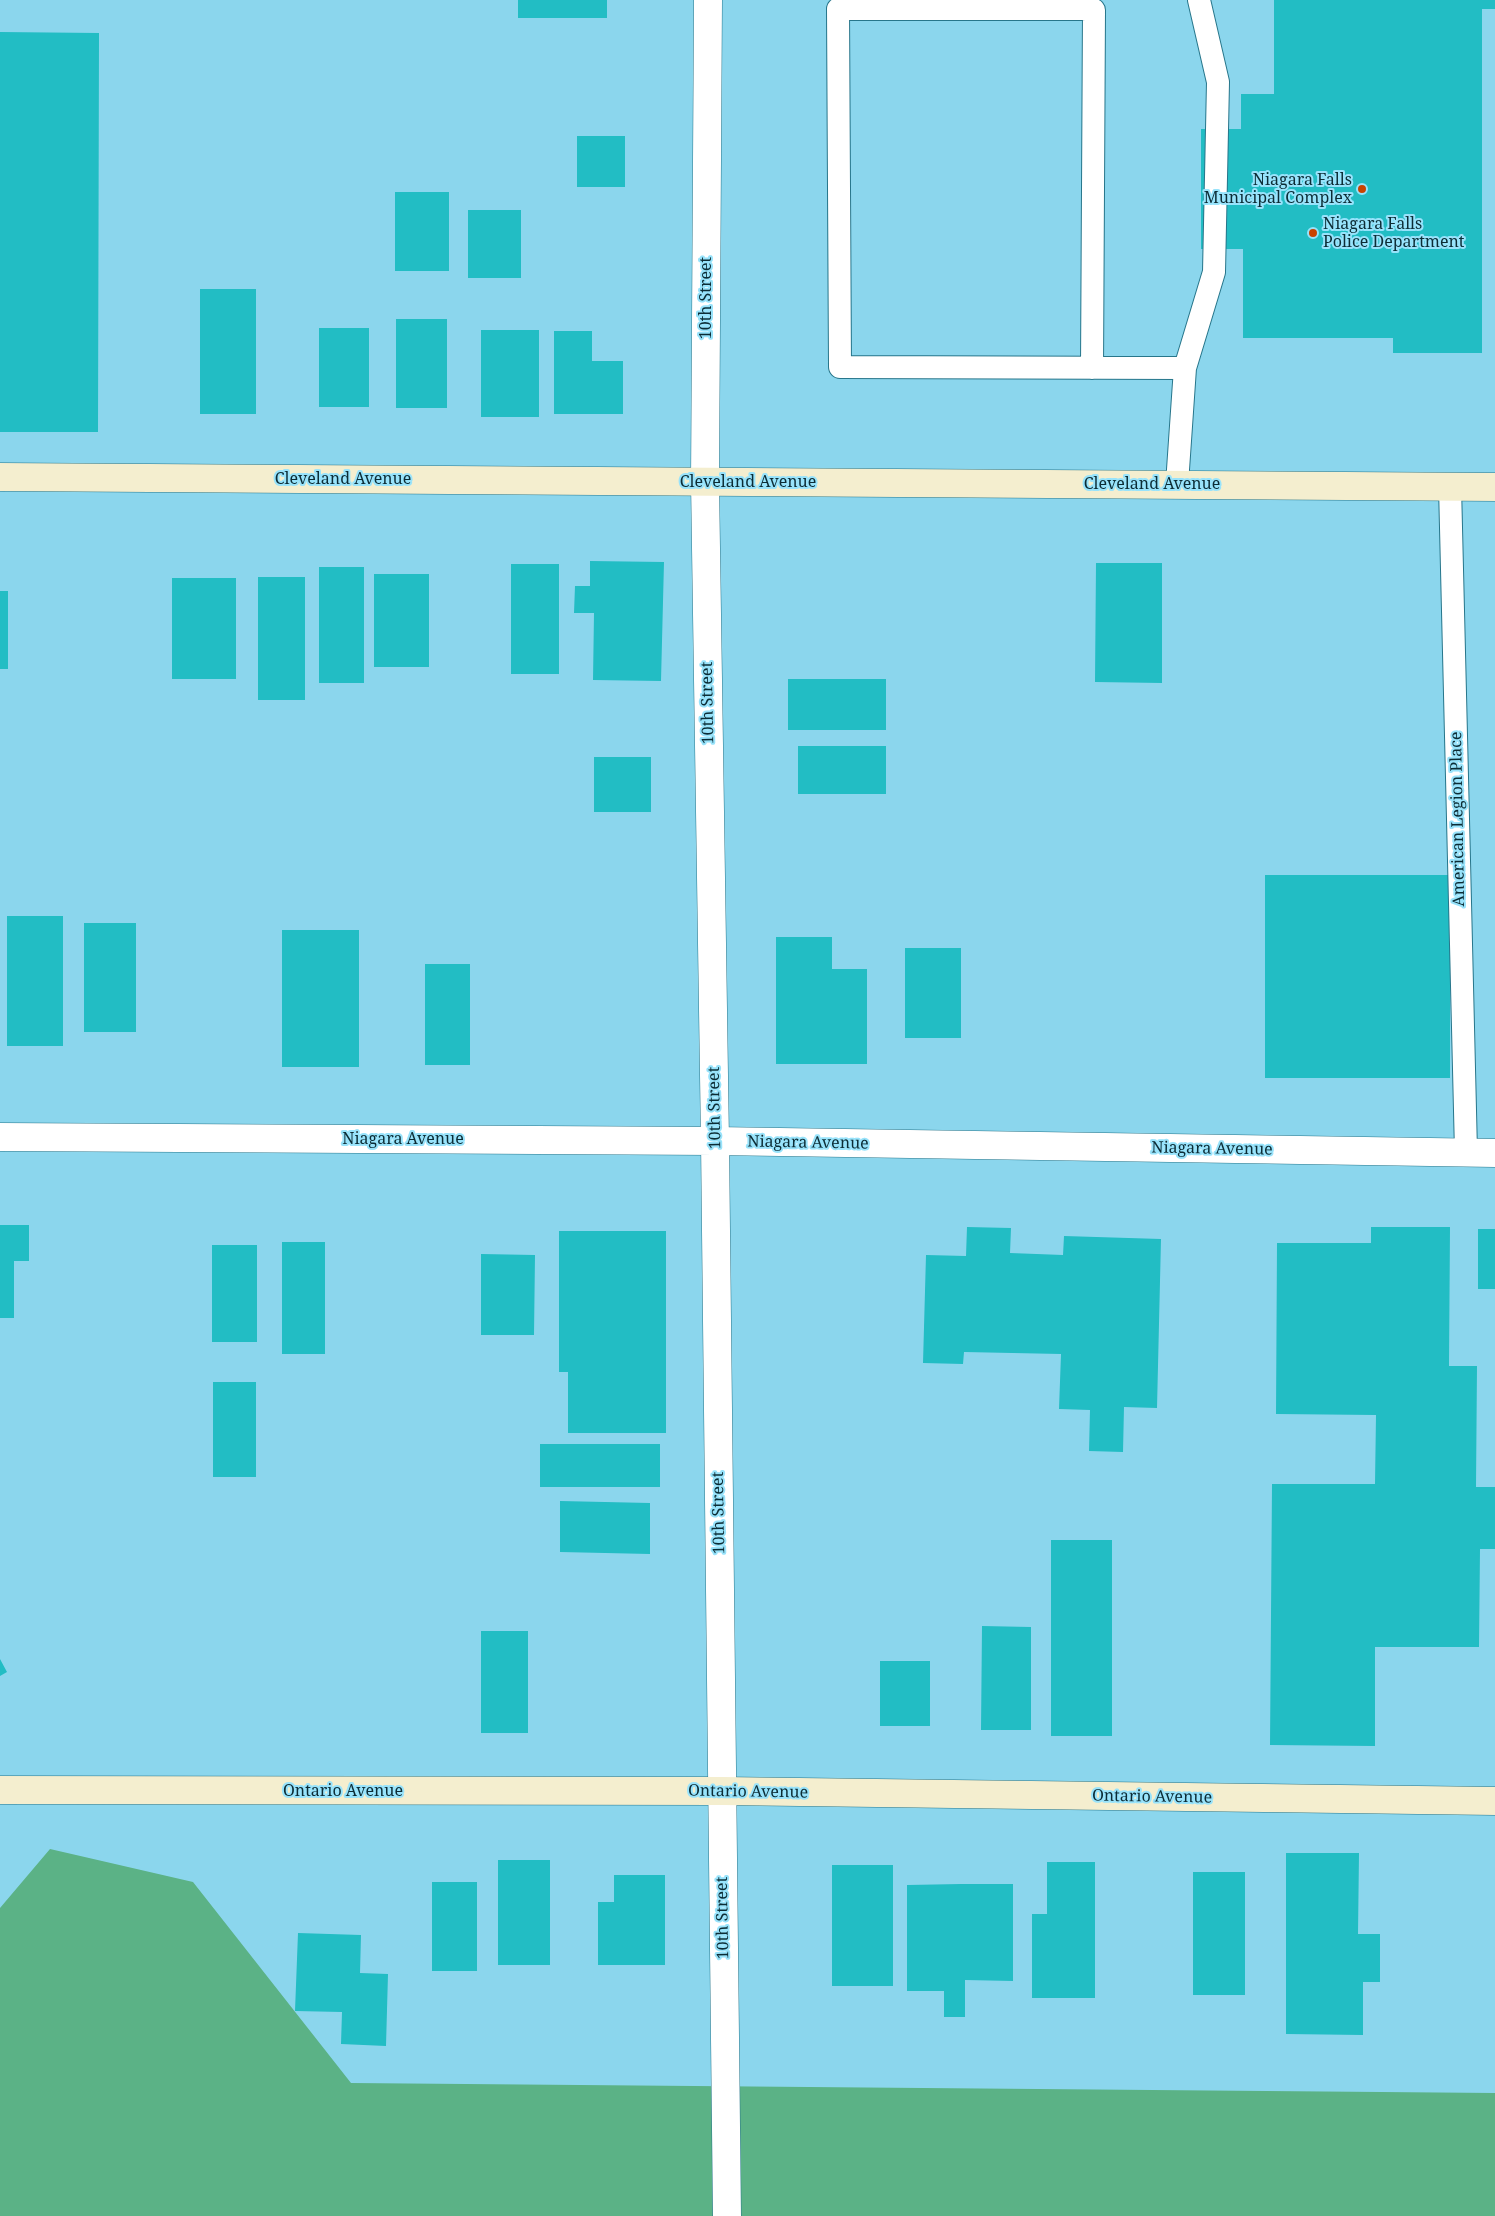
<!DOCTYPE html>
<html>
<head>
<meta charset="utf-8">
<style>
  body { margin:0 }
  canvas { display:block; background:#8bd6ed }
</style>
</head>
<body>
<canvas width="1495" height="2216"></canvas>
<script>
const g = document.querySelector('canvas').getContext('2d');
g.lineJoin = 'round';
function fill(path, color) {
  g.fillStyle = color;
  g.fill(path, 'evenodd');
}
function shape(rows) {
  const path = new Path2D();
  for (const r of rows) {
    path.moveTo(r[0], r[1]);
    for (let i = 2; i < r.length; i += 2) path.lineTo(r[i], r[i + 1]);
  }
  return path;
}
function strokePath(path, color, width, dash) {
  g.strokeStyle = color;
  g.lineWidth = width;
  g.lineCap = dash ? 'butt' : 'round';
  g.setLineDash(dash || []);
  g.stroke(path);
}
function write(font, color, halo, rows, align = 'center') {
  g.font = font + ' "Noto Serif",serif';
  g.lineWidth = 4;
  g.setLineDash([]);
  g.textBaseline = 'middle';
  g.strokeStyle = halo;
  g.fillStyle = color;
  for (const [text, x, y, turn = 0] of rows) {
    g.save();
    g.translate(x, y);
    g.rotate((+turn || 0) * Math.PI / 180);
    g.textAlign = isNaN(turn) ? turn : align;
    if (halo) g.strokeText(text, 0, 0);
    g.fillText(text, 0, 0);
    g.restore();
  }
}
fill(shape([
  [50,1849,193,1882,351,2083,1495,2093,1495,2216,0,2216,0,1908]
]), '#5bb286');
fill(shape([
  [518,0,607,0,607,18,518,18],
  [1274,0,1495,0,1495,9,1482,9,1482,353,1393,353,1393,338,1243,338,1243,249,1201,249,1201,129,1241,129,1241,94,1274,94],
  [0,32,99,33,98,432,0,432],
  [577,136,625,136,625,187,577,187],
  [395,192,449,192,449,271,395,271],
  [468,210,521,210,521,278,468,278],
  [200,289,256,289,256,414,200,414],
  [396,319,447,319,447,408,396,408],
  [319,328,369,328,369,407,319,407],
  [481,330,539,330,539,417,481,417],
  [554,331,592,331,592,361,623,361,623,414,554,414],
  [590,561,664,562,661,681,593,680,594,613,574,613,575,586,590,586],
  [1096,563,1162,563,1162,683,1095,682],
  [511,564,559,564,559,674,511,674],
  [319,567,364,567,364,683,319,683],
  [374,574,429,574,429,667,374,667],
  [258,577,305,577,305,700,258,700],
  [172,578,236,578,236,679,172,679],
  [0,591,8,591,8,669,0,669],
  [788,679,886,679,886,730,788,730],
  [798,746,886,746,886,794,798,794],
  [594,757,651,757,651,812,594,812],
  [1265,875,1450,875,1450,1078,1265,1078],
  [7,916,63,916,63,1046,7,1046],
  [84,923,136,923,136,1032,84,1032],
  [282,930,359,930,359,1067,282,1067],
  [776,937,832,937,832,969,867,969,867,1064,776,1064],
  [905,948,961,948,961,1038,905,1038],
  [425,964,470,964,470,1065,425,1065],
  [0,1225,29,1225,29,1261,14,1261,14,1318,0,1318],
  [967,1227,1011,1228,1010,1253,1063,1255,1064,1236,1161,1239,1157,1408,1124,1407,1123,1452,1089,1451,1090,1410,1059,1409,1061,1354,964,1352,963,1364,923,1363,926,1255,966,1256],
  [1371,1227,1450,1227,1449,1366,1477,1366,1476,1487,1495,1487,1495,1549,1480,1549,1479,1647,1375,1647,1375,1746,1270,1745,1272,1484,1375,1484,1376,1415,1276,1414,1277,1243,1371,1243],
  [1478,1229,1495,1229,1495,1289,1478,1289],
  [559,1231,666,1231,666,1433,568,1433,568,1372,559,1372],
  [282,1242,325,1242,325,1354,282,1354],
  [212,1245,257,1245,257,1342,212,1342],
  [481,1254,535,1255,534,1335,481,1335],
  [213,1382,256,1382,256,1477,213,1477],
  [540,1444,660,1444,660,1487,540,1487],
  [560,1501,650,1503,650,1554,560,1552],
  [1051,1540,1112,1540,1112,1736,1051,1736],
  [982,1626,1031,1627,1031,1730,981,1730],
  [481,1631,528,1631,528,1733,481,1733],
  [0,1659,7,1672,0,1676],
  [880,1661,930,1661,930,1726,880,1726],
  [1286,1853,1359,1853,1358,1934,1380,1934,1380,1982,1363,1982,1363,2035,1286,2034],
  [498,1860,550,1860,550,1965,498,1965],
  [1047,1862,1095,1862,1095,1998,1032,1998,1032,1914,1047,1914],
  [832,1865,893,1865,893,1986,832,1986],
  [1193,1872,1245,1872,1245,1995,1193,1995],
  [614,1875,665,1875,665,1965,598,1965,598,1902,614,1902],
  [432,1882,477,1882,477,1971,432,1971],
  [961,1884,1013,1884,1013,1981,965,1980,965,2017,944,2017,944,1991,907,1991,907,1885],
  [298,1933,361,1935,360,1973,388,1974,386,2046,341,2044,342,2012,295,2011]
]), '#22bdc4');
const lane = shape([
  [1084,0,1084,9,838,9,840,367,1185,368],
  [1084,9,1094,10,1092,368],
  [1177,484,1185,368,1214,272,1218,82,1199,0],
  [1450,486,1466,1152]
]);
const street = shape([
  [708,0,705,482,715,1141,727,2216],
  [0,1137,715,1141,1495,1153]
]);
const secondary = shape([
  [0,477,1495,487],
  [0,1790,722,1791,1495,1801]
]);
strokePath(lane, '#27768b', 24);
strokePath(street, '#27768b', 29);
strokePath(secondary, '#27768b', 29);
strokePath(lane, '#fff', 22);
strokePath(street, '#fff', 28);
strokePath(secondary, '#f4eecf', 28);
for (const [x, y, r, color] of [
  [1362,189,5,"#c84300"],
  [1313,233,5,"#c84300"]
]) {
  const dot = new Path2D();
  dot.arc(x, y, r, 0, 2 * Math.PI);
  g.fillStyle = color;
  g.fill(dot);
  strokePath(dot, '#98e3fb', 2);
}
write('16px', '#0c2c35', '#98e3fb', [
  ["Niagara Falls",1352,180],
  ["Municipal Complex",1352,198],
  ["Niagara Falls",1323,224,"left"],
  ["Police Department",1323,242,"left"]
], 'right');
write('16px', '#0c2c35', '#98e3fb', [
  ["10th Street",706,298,-90],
  ["Cleveland Avenue",343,479],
  ["Cleveland Avenue",748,482],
  ["Cleveland Avenue",1152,484],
  ["10th Street",708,703,-91],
  ["American Legion Place",1458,819,-91],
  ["10th Street",715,1108,-91],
  ["Niagara Avenue",403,1139],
  ["Niagara Avenue",808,1143,1],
  ["Niagara Avenue",1212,1149,1],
  ["10th Street",719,1513,-91],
  ["Ontario Avenue",343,1791],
  ["Ontario Avenue",748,1792,1],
  ["Ontario Avenue",1152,1797,1],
  ["10th Street",723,1918,-91]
]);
</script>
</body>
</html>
